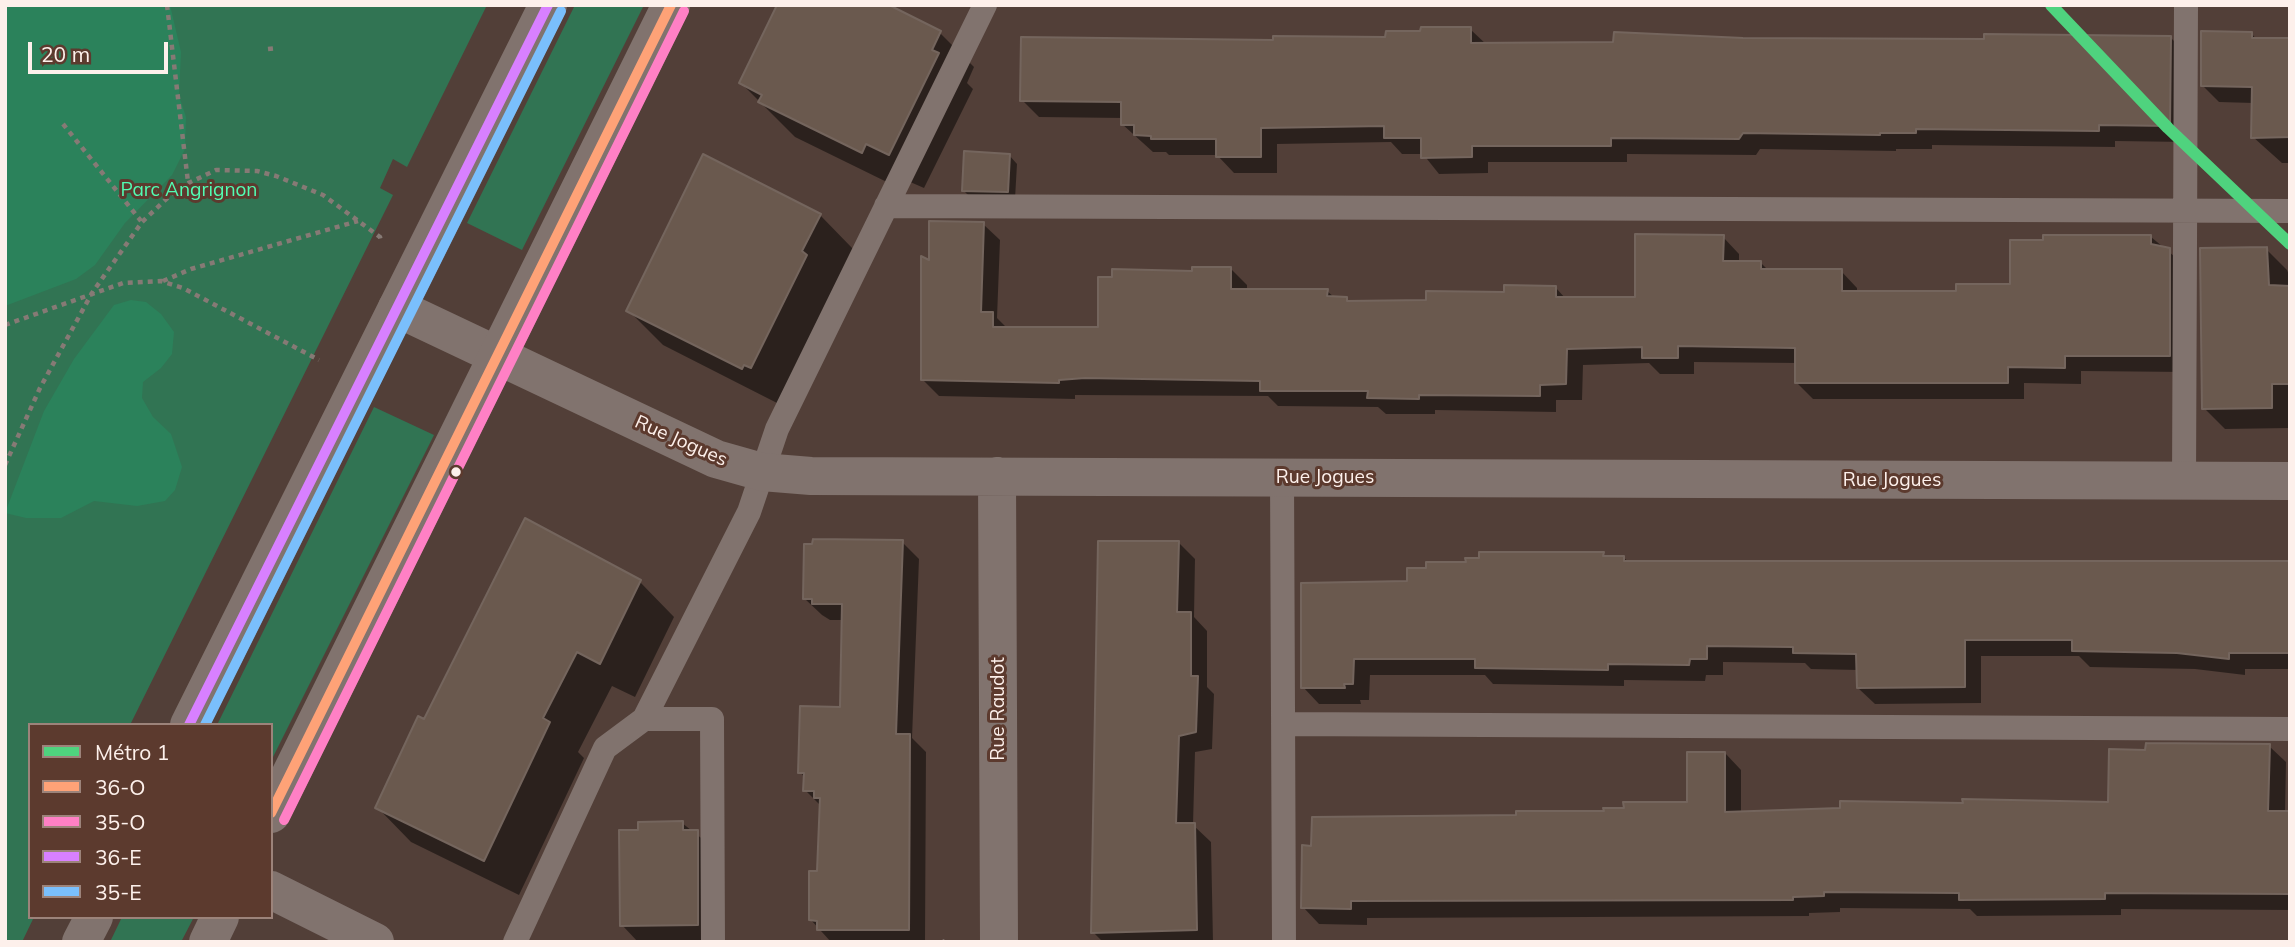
<!DOCTYPE html>
<html>
<head>
<meta charset="utf-8">
<style>
  body { margin:0 }
  #map { position:relative; width:2295px; height:947px; overflow:hidden; background:#523f38; font-family:Mulish,sans-serif }
  canvas { display:block }
  .frame { position:absolute; inset:0; border:7px solid #fdf0eb; pointer-events:none }
  .legend { position:absolute; left:28px; top:723px; width:245px; height:196px; box-sizing:border-box; background:#5c3a2e; border:2px solid #9c837a; margin:0; padding:9px 12px; list-style:none; font-size:21px; color:#fdf0eb }
  .legend li { display:flex; align-items:center; gap:14px; height:35px }
  .legend b { width:35px; border:2px solid #9c837a }
  .scale { position:absolute; left:28px; top:42px; width:140px; height:32px; box-sizing:border-box; border:4px solid #fdf0eb; border-top:0; padding-left:9px; font-size:21px; line-height:24px; white-space:nowrap; color:#fdf0eb; -webkit-text-stroke:5px #5c3a2e; paint-order:stroke }
</style>
</head>
<body>
<div id="map">
<canvas width="2295" height="947"></canvas>
<div class="frame"></div>
<ul class="legend">
<li><b style="height:9px;background:#4fd37e"></b>Métro 1</li>
<li><b style="height:9px;background:#fea277"></b>36-O</li>
<li><b style="height:9px;background:#ff80c5"></b>35-O</li>
<li><b style="height:9px;background:#d880ff"></b>36-E</li>
<li><b style="height:9px;background:#7abffc"></b>35-E</li>
</ul>
<div class="scale">20 m</div>
</div>
<script>
const g = document.querySelector('canvas').getContext('2d');
g.lineJoin = 'round';
function fill(path, color) {
  g.fillStyle = color;
  g.fill(path, 'evenodd');
}
function shape(rows) {
  const path = new Path2D();
  for (const r of rows) {
    path.moveTo(r[0], r[1]);
    for (let i = 2; i < r.length; i += 2) path.lineTo(r[i], r[i + 1]);
  }
  return path;
}
function strokePath(path, color, width, dash) {
  g.strokeStyle = color;
  g.lineWidth = width;
  g.lineCap = dash ? 'butt' : 'round';
  g.setLineDash(dash || []);
  g.stroke(path);
}
function write(font, color, halo, rows, align = 'center') {
  g.font = font + ' Mulish,sans-serif';
  g.lineWidth = 6;
  g.setLineDash([]);
  g.textBaseline = 'middle';
  g.strokeStyle = halo;
  g.fillStyle = color;
  for (const [text, x, y, turn = 0] of rows) {
    g.save();
    g.translate(x, y);
    g.rotate((+turn || 0) * Math.PI / 180);
    g.textAlign = isNaN(turn) ? turn : align;
    if (halo) g.strokeText(text, 0, 0);
    g.fillText(text, 0, 0);
    g.restore();
  }
}
fill(shape([
  [5,5,487,5,407,167,393,159,380,188,393,195,130,725,30,725,30,917,34,917,22,942,5,942],
  [575,5,644,5,522,250,467,223],
  [374,407,434,435,271,761,271,725,217,725],
  [122,917,194,917,181,942,110,942]
]), '#317453');
fill(shape([
  [9,5,170,5,181,52,179,96,186,117,185,149,172,175,125,223,95,265,76,279,5,306,5,8],
  [131,300,146,302,161,314,174,332,172,354,161,368,143,382,142,398,153,417,171,434,182,467,175,490,165,501,137,506,94,501,61,518,26,518,5,513,44,411,74,359,114,305]
]), '#2b825b');
fill(shape([
  [1470,29,1487,45,2170,37,2187,54,2186,142,2115,141,2115,147,1932,145,1932,149,1896,149,1896,151,1760,149,1756,155,1627,154,1627,162,1488,162,1488,173,1439,174,1423,154,1402,154,1391,142,1277,144,1277,173,1234,173,1217,155,1169,155,1166,152,1153,152,1122,124,1123,118,1039,117,1022,100,1275,42,1387,38],
  [939,32,974,67,967,83,973,89,924,188,901,178,897,187,795,137,741,83],
  [2252,34,2257,40,2290,40,2290,163,2282,163,2253,137,2253,103,2219,102,2202,85],
  [1009,155,1017,164,1015,199,972,199,964,191],
  [820,215,854,250,777,403,663,345,628,310],
  [983,224,1000,240,997,318,1008,329,1099,329,1230,268,1247,285,1247,291,1327,291,1335,298,1346,298,1350,303,1427,302,1556,288,1566,299,1636,298,1723,237,1739,254,1739,263,1761,263,1768,270,1841,271,1857,288,1857,293,1958,293,2012,286,2151,237,2186,266,2185,372,2081,371,2081,384,2024,383,2024,399,1813,399,1796,382,1797,363,1694,362,1694,374,1660,374,1649,363,1583,365,1582,400,1556,400,1556,412,1435,410,1435,414,1386,414,1378,407,1278,406,1268,396,1075,395,1075,399,939,396,923,380,930,263],
  [2202,249,2266,249,2287,270,2290,277,2290,428,2225,429,2204,408],
  [902,542,919,559,912,738,926,752,925,942,831,942,811,920,819,873,822,807,805,790,805,778,800,772,842,709,844,620,830,620,822,615,805,599],
  [1178,542,1195,559,1194,617,1207,631,1207,687,1214,694,1212,749,1195,752,1193,825,1211,842,1213,942,1103,942,1093,932],
  [1603,554,1606,557,1624,558,1629,562,2290,563,2290,669,2245,669,2245,675,2195,669,2090,667,2079,656,1981,656,1981,703,1875,704,1858,688,1858,670,1811,669,1805,663,1723,662,1723,675,1706,675,1705,681,1624,680,1624,686,1493,684,1485,675,1370,675,1369,700,1360,700,1361,704,1319,704,1303,687,1409,583,1428,570,1468,563],
  [640,582,674,617,635,697,612,686,578,752,584,758,519,895,411,842,377,807,425,722],
  [2269,746,2286,762,2285,813,2290,813,2290,910,2121,909,2121,915,1977,916,1970,909,1840,908,1840,912,1809,913,1809,916,1367,918,1367,925,1319,924,1303,907,1518,817,1688,804,1725,753,1741,770,1741,813,2110,804,2147,751],
  [682,823,714,848,714,941,638,942,622,925,640,832]
]), '#0007');
const building = shape([
  [777,5,889,5,941,31,932,50,939,53,889,155,866,144,862,153,758,102,762,95,739,83,777,5],
  [1421,27,1471,27,1471,43,1613,42,1614,32,1743,38,1984,39,1984,34,2171,36,2170,126,2099,125,2099,131,1916,129,1916,133,1880,133,1880,135,1743,133,1739,139,1611,138,1611,146,1472,146,1472,157,1421,158,1421,138,1384,138,1384,126,1261,128,1261,157,1216,157,1216,139,1151,139,1151,136,1134,135,1134,125,1121,125,1121,102,1020,101,1021,37,1273,40,1273,36,1385,37,1386,31,1420,31,1421,27],
  [2201,31,2252,32,2252,38,2290,38,2290,137,2251,138,2252,87,2201,86,2201,31],
  [964,151,1010,154,1008,192,962,191,964,151],
  [703,154,821,214,802,251,807,255,751,368,744,365,742,369,626,311,703,154],
  [929,221,984,222,981,312,993,312,993,327,1098,327,1098,277,1112,277,1112,269,1192,271,1192,267,1231,267,1231,289,1328,289,1327,296,1347,297,1347,301,1426,300,1426,291,1504,292,1504,285,1556,286,1556,297,1635,297,1635,234,1724,235,1723,261,1761,261,1761,269,1842,269,1842,291,1956,291,1956,284,2010,284,2010,240,2043,240,2043,235,2151,235,2151,244,2170,248,2170,356,2065,356,2065,368,2008,367,2008,383,1795,383,1795,348,1678,346,1678,358,1642,358,1642,347,1567,349,1566,384,1540,385,1540,396,1419,395,1419,399,1367,398,1368,391,1260,391,1260,381,1085,378,1059,380,1059,383,921,380,921,256,929,260,929,221],
  [2267,247,2269,285,2290,286,2290,384,2272,384,2272,408,2202,409,2200,248,2267,247],
  [525,518,641,580,600,664,577,652,543,718,550,722,484,861,375,808,418,716,424,719,525,518],
  [813,539,903,540,896,734,910,734,909,930,817,930,817,921,809,920,809,871,817,871,820,798,814,798,814,791,803,791,804,773,798,773,800,706,840,707,842,604,812,604,812,599,803,599,804,544,812,544,813,539],
  [1098,541,1179,541,1177,612,1191,612,1191,676,1198,676,1196,732,1179,736,1176,823,1195,823,1197,930,1091,933,1098,541],
  [1479,552,1604,552,1603,556,1624,556,1624,561,2290,561,2290,653,2229,653,2229,659,2177,653,2072,651,2072,640,1965,640,1965,687,1857,688,1856,654,1793,653,1793,647,1707,646,1707,659,1690,659,1689,665,1608,664,1608,670,1475,668,1475,659,1354,659,1353,684,1344,684,1345,688,1301,688,1301,583,1407,581,1407,568,1426,568,1426,562,1466,562,1465,558,1479,558,1479,552],
  [2146,743,2270,744,2268,811,2290,811,2290,894,2105,893,2105,899,1959,900,1959,893,1824,892,1824,896,1793,897,1793,900,1351,901,1351,909,1301,908,1302,845,1311,846,1312,817,1516,815,1516,811,1604,811,1603,808,1624,808,1623,802,1687,802,1687,752,1725,752,1725,812,1840,808,1840,801,1963,803,1962,799,2108,802,2109,749,2145,750,2146,743],
  [683,821,683,830,698,830,698,925,620,926,619,830,638,830,638,822,683,821]
]);
fill(building, '#6a594e');
strokePath(building, '#74655d', 2);
strokePath(shape([
  [167,5,188,182],
  [268,49,277,48],
  [63,124,141,221],
  [163,281,191,269,358,221],
  [5,325,123,283,161,281,183,288,319,360],
  [5,465,40,388,92,293,142,222,178,188,216,170,257,171,276,176,323,195,380,237,381,242],
  [942,940,943,942]
]), '#867a75', 4.5, [5, 5]);
strokePath(shape([
  [886,206,2290,211],
  [1282,477,1284,942],
  [2184,481,2186,5],
  [644,719,712,719,713,942],
  [1283,724,2290,729],
  [515,942,605,748,644,719,749,512,777,429,985,5]
]), '#81736e', 24);
strokePath(shape([
  [397,308,716,459,762,472,811,476,2290,481],
  [997,476,999,942],
  [271,890,375,942]
]), '#81736e', 38);
strokePath(shape([
  [189,725,548,5],
  [271,814,671,5],
  [81,942,94,917],
  [208,942,220,917]
]), '#81736e', 38);
strokePath(shape([
  [271,813,671,5]
]), '#fea277', 10);
strokePath(shape([
  [284,820,684,11]
]), '#ff80c5', 10);
strokePath(shape([
  [189,725,548,5]
]), '#d880ff', 10);
strokePath(shape([
  [205,725,561,11]
]), '#7abffc', 10);
strokePath(shape([
  [2051,5,2168,128,2290,244]
]), '#4fd37e', 12);
for (const [x, y, r, color] of [
  [456,472,6,"#fdf0eb"]
]) {
  const dot = new Path2D();
  dot.arc(x, y, r, 0, 2 * Math.PI);
  g.fillStyle = color;
  g.fill(dot);
  strokePath(dot, '#5c3a2e', 2.5);
}
write('19px', '#51fcb2', '#5c3a2e', [
  ["Parc Angrignon",189,190]
]);
write('19px', '#fdf0eb', '#5c3a2e', [
  ["Rue Jogues",681,441,24],
  ["Rue Jogues",1325,477],
  ["Rue Jogues",1892,480],
  ["Rue Raudot",998,709,-90]
]);
</script>
</body>
</html>
